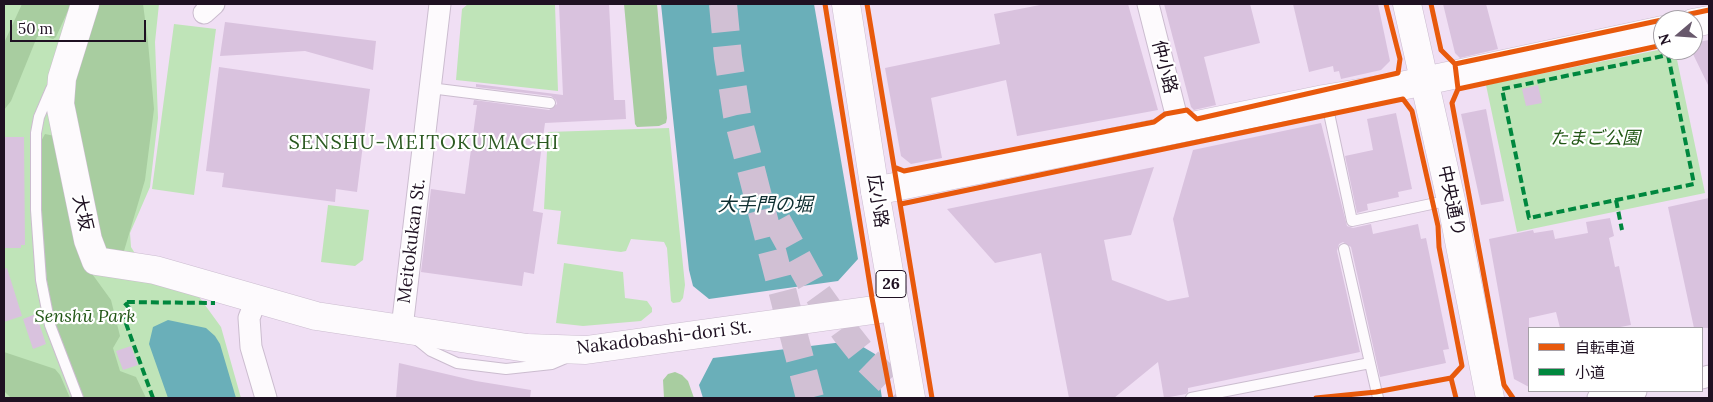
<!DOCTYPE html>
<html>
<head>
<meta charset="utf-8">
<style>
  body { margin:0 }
  #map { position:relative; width:1713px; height:402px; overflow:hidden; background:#f0dff4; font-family:Lora,"Noto Sans JP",serif }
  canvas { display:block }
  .frame { position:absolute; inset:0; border:5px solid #1f1122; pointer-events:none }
  .legend { position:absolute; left:1528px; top:327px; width:175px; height:65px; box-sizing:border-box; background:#fff; border:1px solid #a5a0a7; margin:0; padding:6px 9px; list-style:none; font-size:15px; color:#1f1122 }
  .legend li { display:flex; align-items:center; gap:10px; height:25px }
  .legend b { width:25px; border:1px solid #a5a0a7 }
  .north { position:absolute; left:1653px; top:10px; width:50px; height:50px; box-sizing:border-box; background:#fff; border:1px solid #a5a0a7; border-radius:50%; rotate:252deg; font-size:14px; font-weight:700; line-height:20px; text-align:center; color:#1f1122 }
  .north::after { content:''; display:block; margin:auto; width:18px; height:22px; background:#68596c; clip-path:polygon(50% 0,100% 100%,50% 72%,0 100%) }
  .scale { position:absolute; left:10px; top:20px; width:136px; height:22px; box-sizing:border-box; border:2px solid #1f1122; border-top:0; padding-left:6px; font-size:15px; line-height:18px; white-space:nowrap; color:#1f1122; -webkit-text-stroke:4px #fff; paint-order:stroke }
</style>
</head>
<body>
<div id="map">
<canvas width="1713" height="402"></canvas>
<div class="frame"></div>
<ul class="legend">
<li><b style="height:6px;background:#e8590c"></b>自転車道</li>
<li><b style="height:6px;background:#00873e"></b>小道</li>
</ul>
<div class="north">N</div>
<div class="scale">50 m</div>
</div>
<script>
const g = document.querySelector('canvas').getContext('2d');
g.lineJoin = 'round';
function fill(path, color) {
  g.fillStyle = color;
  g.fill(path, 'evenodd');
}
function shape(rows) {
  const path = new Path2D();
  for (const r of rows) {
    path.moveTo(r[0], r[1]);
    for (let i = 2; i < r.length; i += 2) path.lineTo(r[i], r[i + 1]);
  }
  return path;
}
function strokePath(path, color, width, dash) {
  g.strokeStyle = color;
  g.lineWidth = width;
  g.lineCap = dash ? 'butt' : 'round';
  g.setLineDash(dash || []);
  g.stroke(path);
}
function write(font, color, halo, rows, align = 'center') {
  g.font = font + ' Lora,"Noto Sans JP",serif';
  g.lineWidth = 4.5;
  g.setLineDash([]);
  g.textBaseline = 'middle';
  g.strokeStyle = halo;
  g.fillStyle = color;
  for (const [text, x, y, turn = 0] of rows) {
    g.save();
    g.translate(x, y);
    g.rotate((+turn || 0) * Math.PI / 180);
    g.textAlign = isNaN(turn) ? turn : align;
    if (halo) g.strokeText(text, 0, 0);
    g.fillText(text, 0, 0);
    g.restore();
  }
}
fill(shape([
  [4,4,159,4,155,42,158,118,150,187,130,233,131,247,136,255,197,294,221,327,241,398,4,398],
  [468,4,555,5,558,91,456,80,462,9],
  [174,24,216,29,194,195,152,189],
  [1663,49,1675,50,1705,193,1517,232,1486,85],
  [669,128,685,285,683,298,680,302,673,303,671,301,667,248,664,242,631,239,626,251,621,252,557,244,561,211,544,209,548,132],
  [328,205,369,210,363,260,355,266,321,262],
  [564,263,623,272,625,298,647,301,652,308,652,312,641,321,583,326,556,323]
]), '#bfe4b8');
fill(shape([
  [22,4,71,4,56,37,53,39,41,35,37,37,11,101,4,110,4,43],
  [94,4,143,4,148,42,154,109,145,180,124,251,117,254,104,251,68,100],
  [624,4,657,4,667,118,666,123,659,126,637,127,635,124],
  [45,134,55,136,90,271,111,300,120,336,113,348,120,371,136,377,146,398,81,398,54,325,47,281,41,224,39,145],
  [4,352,55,369,60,375,70,398,11,398,4,391],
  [675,372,682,375,688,381,694,398,664,398,663,380,668,374]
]), '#a8cda0');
fill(shape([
  [661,4,814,4,858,259,838,281,709,299,693,286,689,270],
  [168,320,206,328,215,336,220,344,236,398,168,398,149,344,153,327],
  [843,342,858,344,875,354,882,398,703,398,699,385,713,358]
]), '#6aafb9');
fill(shape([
  [559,4,609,4,614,100,625,100,626,119,545,123,533,211,543,213,534,274,524,272,522,286,421,272,431,189,465,194,477,105,473,105,474,100,549,110,557,104,556,100,551,96,476,87,476,84,563,95],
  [1045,4,1128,4,1158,110,1017,136,1006,80,931,98,942,158,911,164,901,156,885,68,1000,44,994,14],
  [1164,4,1250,4,1260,43,1204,57,1216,105,1194,110,1191,107],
  [1293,4,1378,4,1390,61,1381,70,1341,79,1339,71,1334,72,1333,66,1309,72],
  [1443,4,1486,4,1498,49,1460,58,1455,53],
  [225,22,376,41,373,70,305,51,220,56],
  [1709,40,1709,87,1693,54,1693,43],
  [219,67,370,89,357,192,336,189,335,202,222,187,224,173,206,171],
  [1538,85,1542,103,1526,106,1522,89],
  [1486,109,1504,201,1481,205,1461,114],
  [1396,113,1412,189,1398,192,1399,197,1367,204,1368,210,1357,213,1345,156,1373,150,1367,119],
  [1321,123,1347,226,1353,228,1371,224,1373,234,1418,224,1421,239,1426,238,1449,349,1443,350,1446,363,1380,377,1351,247,1343,242,1339,244,1337,251,1360,352,1188,388,1188,392,1186,394,1164,398,1158,362,1114,398,1069,398,1041,253,995,263,947,209,1154,167,1131,235,1104,240,1112,280,1168,301,1189,297,1173,219,1193,150],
  [4,137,24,137,25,245,21,245,21,248,4,248],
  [1709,198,1709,328,1694,328,1668,207],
  [1610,218,1614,236,1609,238,1615,267,1619,266,1631,325,1615,328,1560,328,1556,312,1529,318,1529,387,1514,379,1489,239,1533,230,1534,233,1553,230,1555,239,1588,233,1586,222],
  [7,268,22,316,4,322,4,269],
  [36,314,46,344,33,349,23,319],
  [131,346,138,365,123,370,116,351],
  [399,363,476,381,531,390,530,398,396,398]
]), '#d9c2de');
strokePath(shape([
  [723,4,728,57,737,115,810,398],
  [777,221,815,290,846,333,868,361,906,398]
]), '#d1c0d4', 28, [28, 14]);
const lane = shape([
  [430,88,550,103],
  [51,89,39,117,36,133,36,210,41,280,50,325,78,398],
  [1326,99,1352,221,1450,200],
  [1344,249,1378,398],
  [415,338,431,351,457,363,506,369,552,364,566,358],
  [1191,398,1370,363]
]);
const street = shape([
  [1148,4,1180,130],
  [204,13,214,4],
  [256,300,249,318,251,347,266,398],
  [402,328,440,4],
  [1702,378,1709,376],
  [1598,398,1636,391]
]);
const secondary = shape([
  [85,4,62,78,60,104,88,240,96,261,155,270,316,316,527,348,586,350,895,307],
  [1407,4,1451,200,1490,398],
  [1693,23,1709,20],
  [875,191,1324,99,1401,86,1663,30]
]);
const primary = shape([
  [846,4,875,191,911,398]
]);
strokePath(lane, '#cbbccf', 12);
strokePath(street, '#cbbccf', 23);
strokePath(secondary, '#cbbccf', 29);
strokePath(primary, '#cbbccf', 29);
strokePath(lane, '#fdfafd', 10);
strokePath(street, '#fdfafd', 21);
strokePath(secondary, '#fdfafd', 28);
strokePath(primary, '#fdfafd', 28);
strokePath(shape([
  [1668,55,1694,184,1529,218,1502,89,1668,55],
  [1616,200,1622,230],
  [153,398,124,318,130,309,124,302,215,303]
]), '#00873e', 4, [8, 4]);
strokePath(shape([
  [825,4,872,298,891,398],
  [867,4,894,167,904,171,1154,122,1165,114,1187,110,1197,119,1398,73,1400,59,1386,4],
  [1431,4,1441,50,1455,64,1458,89,1452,103,1504,385,1513,398],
  [1455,64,1709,10],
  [1458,89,1663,45],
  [894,167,932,398],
  [901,204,1403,99,1412,111,1438,226,1439,247,1462,366,1451,378,1456,398],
  [1316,398,1376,392,1451,378]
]), '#e8590c', 5);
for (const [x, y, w] of [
  [891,284,30]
]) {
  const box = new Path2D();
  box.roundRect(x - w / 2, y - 13.5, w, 27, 4);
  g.fillStyle = '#fff';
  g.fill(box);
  strokePath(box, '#1f1122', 1);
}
write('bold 16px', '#1f1122', null, [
  ["26",891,284]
]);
write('18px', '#1f1122', '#fff', [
  ["仲小路",1164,67,76],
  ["広小路",877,201,81],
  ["中央通り",1451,201,78],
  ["大坂",82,213,77],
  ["Meitokukan St.",412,241,-83],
  ["Nakadobashi-dori St.",664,338,-7]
]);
write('italic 18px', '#225716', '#fff', [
  ["たまご公園",1595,139],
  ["Senshū Park",85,317]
]);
write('italic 19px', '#0f2f31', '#fff', [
  ["大手門の堀",765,206]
]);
g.letterSpacing = '1px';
write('20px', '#2b5921', '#fff', [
  ["SENSHU-MEITOKUMACHI",424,143]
]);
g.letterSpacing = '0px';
</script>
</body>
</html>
